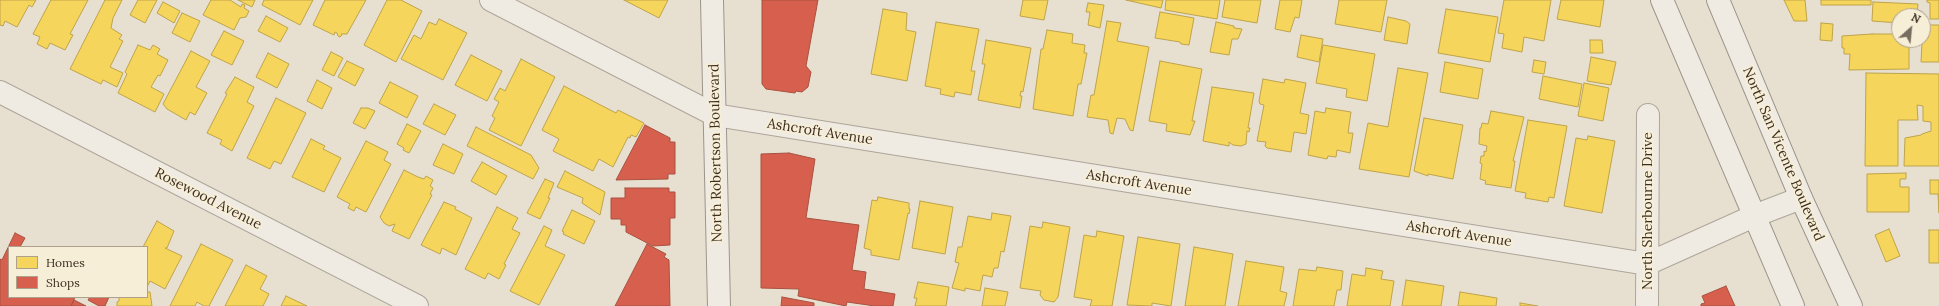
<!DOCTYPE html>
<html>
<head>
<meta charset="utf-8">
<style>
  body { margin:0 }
  #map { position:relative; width:1939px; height:306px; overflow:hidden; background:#e7e0d1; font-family:Lora,serif }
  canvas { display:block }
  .legend { position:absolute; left:8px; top:246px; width:140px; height:52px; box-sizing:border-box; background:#f7eed8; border:1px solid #ada18e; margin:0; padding:5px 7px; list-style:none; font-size:12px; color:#3d2e20 }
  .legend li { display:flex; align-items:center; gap:8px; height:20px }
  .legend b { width:20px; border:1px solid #ada18e }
  .north { position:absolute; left:1891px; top:8px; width:40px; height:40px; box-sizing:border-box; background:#f7eed8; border:1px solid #ada18e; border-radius:50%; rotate:27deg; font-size:11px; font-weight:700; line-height:16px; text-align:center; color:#3d2e20 }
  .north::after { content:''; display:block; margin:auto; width:14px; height:18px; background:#786c5e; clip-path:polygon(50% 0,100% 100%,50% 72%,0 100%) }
</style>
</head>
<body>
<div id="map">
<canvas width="1939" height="306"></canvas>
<ul class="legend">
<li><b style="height:11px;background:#f6d55c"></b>Homes</li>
<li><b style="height:11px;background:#d6604d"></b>Shops</li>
</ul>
<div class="north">N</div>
</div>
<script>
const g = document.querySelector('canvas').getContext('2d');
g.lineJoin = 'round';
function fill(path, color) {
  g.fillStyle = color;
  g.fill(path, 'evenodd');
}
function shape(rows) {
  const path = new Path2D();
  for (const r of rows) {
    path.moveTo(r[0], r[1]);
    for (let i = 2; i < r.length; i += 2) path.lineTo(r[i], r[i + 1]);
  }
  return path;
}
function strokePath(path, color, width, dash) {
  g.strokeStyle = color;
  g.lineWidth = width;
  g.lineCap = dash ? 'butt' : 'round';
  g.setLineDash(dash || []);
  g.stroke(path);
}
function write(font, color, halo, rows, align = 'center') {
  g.font = font + ' Lora,serif';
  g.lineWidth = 4;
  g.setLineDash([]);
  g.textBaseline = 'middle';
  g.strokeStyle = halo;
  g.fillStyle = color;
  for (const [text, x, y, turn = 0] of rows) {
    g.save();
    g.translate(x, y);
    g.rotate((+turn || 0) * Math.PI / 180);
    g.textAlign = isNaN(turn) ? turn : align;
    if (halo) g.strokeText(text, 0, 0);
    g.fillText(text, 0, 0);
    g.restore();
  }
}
const homes = shape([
  [0,0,36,0,32,7,29,5,17,27,5,21,3,26,0,25,0,0],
  [51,0,88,0,70,34,73,35,65,50,50,43,47,49,37,44,40,37,33,34,51,0],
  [105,0,122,0,113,18,111,28,122,35,119,39,123,41,110,67,123,73,117,87,103,80,101,84,70,69,105,0],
  [138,0,157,0,145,23,130,15,138,0],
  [211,0,230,0,241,7,242,4,245,5,244,8,249,11,246,17,240,18,234,30,203,15,211,0],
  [238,0,255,0,252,7,238,0],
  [264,0,313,0,300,25,262,5,264,0],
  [325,0,366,0,347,34,341,34,342,35,340,37,338,36,337,33,335,32,334,35,313,25,325,0],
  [387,0,401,0,422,11,396,62,364,45,387,0],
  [624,0,668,0,659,18,624,0],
  [1023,0,1048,0,1044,20,1020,16,1023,0],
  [1126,0,1163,0,1161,8,1126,0],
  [1166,0,1220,0,1217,19,1165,10,1166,0],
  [1225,0,1261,0,1257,23,1222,17,1225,0],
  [1280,0,1302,0,1299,18,1295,17,1290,32,1275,29,1280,0],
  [1339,0,1387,0,1381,32,1335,24,1339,0],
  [1504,0,1551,0,1544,41,1524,37,1522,52,1502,48,1504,34,1498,33,1504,0],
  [1561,0,1604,0,1600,27,1557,19,1561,0],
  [1784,0,1805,0,1807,21,1794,21,1784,0],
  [1821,0,1871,0,1871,5,1821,5,1821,0],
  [1927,0,1939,0,1939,19,1930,19,1930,3,1927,2,1927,0],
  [163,2,180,11,174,23,157,13,163,2],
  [1873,2,1918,4,1917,16,1899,16,1899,23,1872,21,1873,2],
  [1088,3,1104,5,1100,28,1088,25,1090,12,1086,12,1088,3],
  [883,9,907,13,906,30,916,32,907,81,871,74,883,9],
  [1446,9,1498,17,1490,62,1438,53,1446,9],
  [1160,12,1194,18,1189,45,1181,44,1180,42,1155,38,1160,12],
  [182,13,200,21,190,42,172,33,182,13],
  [266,16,288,28,280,42,258,31,266,16],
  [1388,17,1406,21,1410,24,1407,44,1384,40,1388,17],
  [439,19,467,33,443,80,401,59,414,35,421,39,429,22,436,25,439,19],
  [1107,21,1121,23,1117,41,1149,47,1133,131,1130,130,1125,119,1117,118,1113,134,1110,133,1108,120,1087,117,1091,95,1094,95,1107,21],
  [936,22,979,29,971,71,975,71,971,95,955,92,954,97,940,94,941,89,925,86,936,22],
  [1216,22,1234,26,1234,28,1242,29,1238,39,1232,39,1229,55,1210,52,1216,22],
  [1821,23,1833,24,1832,41,1820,40,1821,23],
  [1923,25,1939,25,1939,62,1921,62,1923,25],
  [1047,30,1073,34,1072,43,1085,45,1084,53,1087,53,1081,84,1078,84,1073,116,1033,109,1041,49,1043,49,1047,30],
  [224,31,244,41,232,65,211,55,224,31],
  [1872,34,1899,34,1899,40,1914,40,1913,47,1909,46,1909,69,1849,70,1850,54,1844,54,1844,48,1842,48,1842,36,1872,34],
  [1301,35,1323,39,1319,62,1297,57,1301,35],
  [986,40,1031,48,1023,92,1021,91,1020,96,1022,96,1020,108,978,100,985,64,982,64,986,40],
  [1590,40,1602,40,1603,53,1590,53,1590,40],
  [138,45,150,50,153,45,160,49,157,54,168,60,160,76,158,75,151,87,164,94,155,112,118,93,127,74,125,72,138,45],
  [1323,45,1375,54,1367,101,1346,97,1347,89,1316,83,1323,45],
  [191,51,210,61,196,87,207,93,195,115,190,112,186,120,167,109,163,104,191,51],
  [331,52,343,58,334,76,322,70,331,52],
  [268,53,289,64,277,88,256,77,268,53],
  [471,55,502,71,487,101,455,85,471,55],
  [1591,57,1616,62,1611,85,1587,81,1591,57],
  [521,59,555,77,521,146,489,130,495,118,492,116,499,102,494,99,500,88,505,91,521,59],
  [1534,60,1546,62,1544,74,1532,72,1534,60],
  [347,61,364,69,355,86,338,77,347,61],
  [1160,61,1202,69,1192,121,1195,121,1190,135,1166,131,1167,124,1149,121,1160,61],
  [1445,62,1483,69,1478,99,1440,92,1445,62],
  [1398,68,1428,73,1409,177,1359,169,1368,123,1388,127,1398,68],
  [1866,73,1939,74,1939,166,1904,166,1905,138,1921,135,1922,134,1931,131,1931,122,1923,121,1923,106,1917,105,1918,120,1898,120,1898,166,1865,166,1866,73],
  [1543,76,1582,84,1578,107,1539,99,1543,76],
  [235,77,254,87,247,102,254,106,232,151,220,144,222,140,207,133,227,94,225,93,235,77],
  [1263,79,1284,83,1285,79,1306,83,1300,113,1309,115,1306,134,1294,132,1291,152,1267,148,1265,146,1266,142,1257,141,1264,105,1260,104,1259,101,1263,79],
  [317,80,332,88,322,109,307,101,317,80],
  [390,82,418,96,407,118,379,103,390,82],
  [1584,83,1609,88,1603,121,1578,116,1584,83],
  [564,86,616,113,618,110,644,123,636,137,631,135,630,138,628,137,613,167,599,159,593,171,553,151,559,139,542,130,564,86],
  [1212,87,1254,93,1248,128,1250,128,1249,132,1247,131,1246,144,1241,146,1233,145,1229,142,1229,146,1203,141,1212,87],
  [276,98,306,113,281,164,274,161,270,169,247,158,276,98],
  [434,104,456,115,445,135,423,124,434,104],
  [361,108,368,108,375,111,365,129,353,123,361,108],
  [1326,108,1351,112,1348,133,1353,133,1350,153,1337,150,1336,157,1328,156,1327,159,1308,155,1315,111,1325,113,1326,108],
  [1491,111,1524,117,1513,161,1515,161,1511,188,1485,184,1486,181,1480,179,1482,164,1480,163,1481,156,1484,156,1484,151,1486,152,1487,146,1479,144,1480,128,1481,128,1482,123,1488,124,1491,111],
  [1424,118,1463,125,1453,179,1428,174,1428,176,1414,171,1424,118],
  [1528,120,1567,126,1554,198,1549,197,1548,202,1525,198,1526,193,1515,191,1528,120],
  [407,124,421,131,409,153,403,150,404,148,397,144,407,124],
  [476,127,531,155,539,168,533,179,467,146,476,127],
  [1588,136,1615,141,1602,213,1564,206,1576,138,1587,140,1588,136],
  [311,139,325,146,323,149,341,158,324,192,292,177,311,139],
  [366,141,388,152,384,160,391,164,366,212,356,207,354,211,348,208,350,204,337,197,366,141],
  [443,144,463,154,454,174,433,165,443,144],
  [482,162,507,176,496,195,471,181,482,162],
  [404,170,418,177,424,179,426,176,433,180,430,186,433,188,430,194,432,195,409,239,392,231,395,224,389,226,384,223,380,217,404,170],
  [565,171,605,192,600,215,582,203,583,198,557,187,565,171],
  [1906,173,1906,179,1900,179,1900,187,1909,187,1909,212,1867,212,1867,174,1906,173],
  [545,179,554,183,548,198,550,198,540,219,527,213,545,179],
  [1930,180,1939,180,1939,213,1938,194,1930,194,1930,180],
  [878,197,909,203,909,209,910,209,909,214,908,213,899,260,871,255,871,250,864,248,872,200,877,201,878,197],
  [920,201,953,207,945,254,912,248,920,201],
  [444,202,456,207,455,209,472,218,456,255,442,248,440,254,421,245,444,202],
  [497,207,518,218,512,229,520,233,504,264,506,265,499,279,488,273,485,279,465,269,497,207],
  [572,210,595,221,584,244,563,234,564,232,562,231,572,210],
  [992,213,1011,216,1004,252,1001,251,998,268,994,268,992,277,983,275,980,291,965,288,965,291,952,288,959,263,955,262,958,247,962,247,968,216,991,220,992,213],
  [157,221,174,231,167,248,165,248,182,256,165,289,150,281,147,287,147,247,143,247,157,221],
  [1043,222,1070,227,1058,297,1054,302,1044,300,1040,295,1041,291,1020,288,1030,226,1042,228,1043,222],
  [544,226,552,230,545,246,565,255,539,305,510,291,544,226],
  [1889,229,1900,256,1886,262,1875,235,1889,229],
  [1929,230,1939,230,1939,263,1929,263,1929,230],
  [1097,231,1124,236,1112,306,1090,306,1092,300,1074,297,1084,235,1096,237,1097,231],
  [1138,237,1180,244,1171,306,1152,303,1152,306,1127,305,1138,237],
  [201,244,233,260,209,306,204,306,197,302,195,306,170,306,201,244],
  [1194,247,1233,254,1225,306,1185,306,1194,247],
  [1246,261,1284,267,1280,291,1287,293,1284,306,1238,306,1246,261],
  [246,265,267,276,260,289,269,294,263,306,225,306,246,265],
  [1317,267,1343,271,1341,290,1337,290,1334,306,1293,306,1299,269,1316,271,1317,267],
  [1366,268,1383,271,1381,279,1394,281,1390,306,1347,306,1352,274,1365,276,1366,268],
  [1406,280,1444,286,1441,306,1402,306,1406,280],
  [918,282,949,287,946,306,915,306,917,298,914,298,918,282],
  [985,288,1008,292,1005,306,982,306,985,288],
  [147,292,150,292,152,306,117,306,117,302,119,301,119,297,147,297,147,292],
  [1460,292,1497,298,1496,306,1458,306,1460,292],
  [286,296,307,306,281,306,286,296],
  [1520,303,1538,306,1520,306,1520,303]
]);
fill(homes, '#f6d55c');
strokePath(homes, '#bea34a', 1);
const shops = shape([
  [762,0,818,0,806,66,811,72,808,87,802,92,796,91,795,93,766,89,762,84,762,0],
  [645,125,670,138,670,142,675,142,675,174,668,174,668,179,616,180,645,125],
  [789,153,815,159,806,218,859,225,852,270,866,272,864,289,895,294,893,306,875,306,847,302,846,306,798,296,799,289,761,288,761,154,789,153],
  [625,188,669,188,669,192,675,192,675,218,670,218,670,245,653,246,626,232,626,225,621,225,621,219,611,219,611,198,625,198,625,188],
  [15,233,25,238,20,247,9,247,9,297,75,297,71,306,0,306,0,259,2,260,15,233],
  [647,244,666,254,664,257,669,260,670,306,615,306,647,244],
  [1726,286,1735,306,1701,306,1701,304,1705,303,1702,296,1726,286],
  [90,297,109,297,105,306,99,306,88,300,90,297],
  [782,297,814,303,814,306,781,306,782,297],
  [74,300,86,306,71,306,74,300]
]);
fill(shops, '#d6604d');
strokePath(shops, '#a85140', 1);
const street = shape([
  [491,0,715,115,1647,264,1754,216,1801,198],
  [0,92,417,306],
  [1647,306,1648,115]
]);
const secondary = shape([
  [712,0,719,306],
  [1662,0,1793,306],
  [1718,0,1801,198,1851,306]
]);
strokePath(street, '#ada599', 24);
strokePath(secondary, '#9c958a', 24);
strokePath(street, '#efebe3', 22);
strokePath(secondary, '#efebe3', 22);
write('14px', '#3d2e20', '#f7eed8', [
  ["Ashcroft Avenue",820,132,9],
  ["North Robertson Boulevard",716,153,-91],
  ["North San Vicente Boulevard",1783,154,67],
  ["Ashcroft Avenue",1139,183,9],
  ["Rosewood Avenue",208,199,27],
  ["North Sherbourne Drive",1648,211,-90],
  ["Ashcroft Avenue",1459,234,9]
]);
</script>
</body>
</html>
